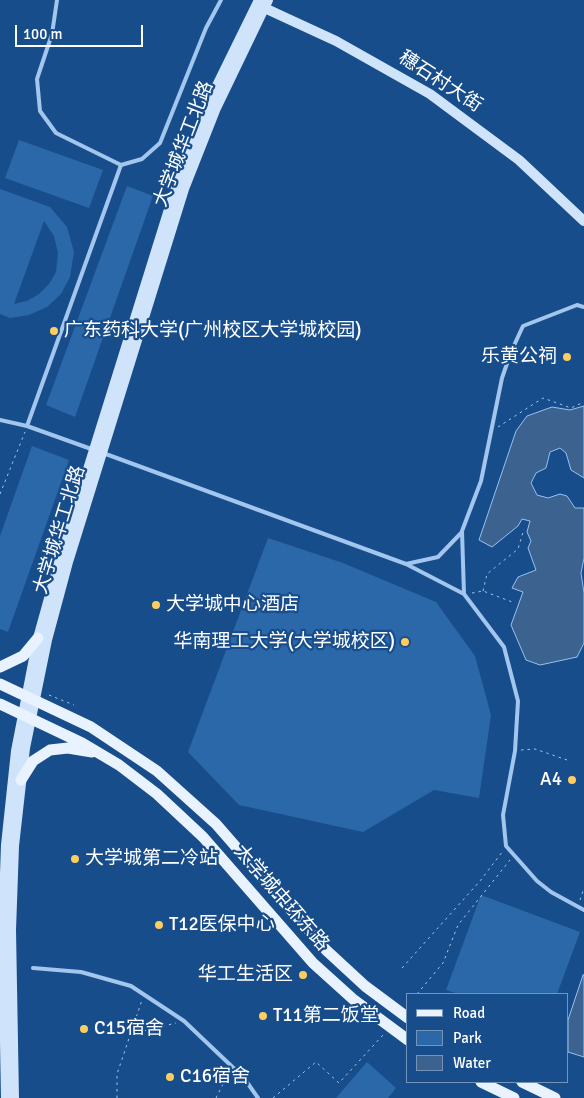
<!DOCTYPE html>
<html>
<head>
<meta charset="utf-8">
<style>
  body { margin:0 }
  #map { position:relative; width:584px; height:1098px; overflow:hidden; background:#184d8b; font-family:Signika,sans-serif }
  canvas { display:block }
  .legend { position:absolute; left:406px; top:993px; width:162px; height:90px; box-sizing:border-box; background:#184d8b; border:1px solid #7494b9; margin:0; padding:6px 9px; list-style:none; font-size:15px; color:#fff }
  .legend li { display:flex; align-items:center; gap:10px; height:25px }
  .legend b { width:25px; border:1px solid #7494b9 }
  .scale { position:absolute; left:15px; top:25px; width:128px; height:22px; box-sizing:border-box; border:2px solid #fff; border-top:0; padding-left:6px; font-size:15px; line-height:18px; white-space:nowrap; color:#fff; -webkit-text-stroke:4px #184d8b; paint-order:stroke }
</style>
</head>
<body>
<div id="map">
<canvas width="584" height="1098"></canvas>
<ul class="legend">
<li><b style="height:6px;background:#e9f2ff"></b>Road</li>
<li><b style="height:14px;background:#2b68a9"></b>Park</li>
<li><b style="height:14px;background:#3c638f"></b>Water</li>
</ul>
<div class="scale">100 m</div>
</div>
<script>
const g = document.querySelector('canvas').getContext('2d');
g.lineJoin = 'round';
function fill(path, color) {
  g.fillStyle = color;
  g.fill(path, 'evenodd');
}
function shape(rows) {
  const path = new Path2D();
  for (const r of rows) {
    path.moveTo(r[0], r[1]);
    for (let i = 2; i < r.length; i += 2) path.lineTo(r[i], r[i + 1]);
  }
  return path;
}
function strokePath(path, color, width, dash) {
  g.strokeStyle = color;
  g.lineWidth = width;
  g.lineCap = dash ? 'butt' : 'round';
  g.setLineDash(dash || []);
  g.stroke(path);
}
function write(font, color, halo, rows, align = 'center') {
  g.font = font + ' Signika,"Noto Sans SC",sans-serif';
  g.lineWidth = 4.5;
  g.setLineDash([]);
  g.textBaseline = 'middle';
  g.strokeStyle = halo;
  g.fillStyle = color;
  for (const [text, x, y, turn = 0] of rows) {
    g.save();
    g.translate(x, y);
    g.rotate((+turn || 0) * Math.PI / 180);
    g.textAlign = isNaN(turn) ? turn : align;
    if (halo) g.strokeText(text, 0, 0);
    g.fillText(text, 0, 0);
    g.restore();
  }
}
fill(shape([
  [19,140,103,170,89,208,5,178],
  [127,186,153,196,75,417,46,405],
  [0,189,50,207,67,227,74,252,70,277,61,294,47,307,29,315,10,318,0,314],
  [44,221,54,236,58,253,56,272,49,284,39,294,27,301,14,304],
  [32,446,69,460,8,632,0,629,0,536],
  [268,538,343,563,436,602,475,656,491,715,479,798,434,790,363,832,239,805,188,752],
  [481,895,580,932,557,994,459,994,446,990],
  [367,1062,396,1088,388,1098,336,1098]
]), '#2b68a9');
const water = shape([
  [584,406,584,478,571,470,566,453,560,448,550,452,546,468,536,473,531,483,537,495,548,498,560,494,567,496,575,508,584,508,584,558,581,573,584,593,584,643,577,657,540,665,526,660,511,625,523,592,512,588,518,577,536,570,528,548,531,541,527,532,530,521,522,519,518,526,492,547,479,540,516,431,527,416,552,407,570,410,584,406],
  [583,975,584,975,584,1057,568,1052,568,1020,583,975]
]);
fill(water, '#3c638f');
strokePath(water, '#95c2f1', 1);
strokePath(shape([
  [498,427,543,398,571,408,584,402],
  [0,494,25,432],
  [483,591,487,574,518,549,524,529],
  [472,593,483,591,515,603],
  [49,695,74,705],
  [521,750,535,749,567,760],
  [580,900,584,888],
  [402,968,480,881,503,851],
  [417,994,443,963,458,925,510,860],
  [131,1034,176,1023],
  [117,1098,117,1074,142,1000],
  [216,1098,229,1072],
  [273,1098,316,1062,339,1083,383,1035]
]), '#a2c6ee', 1, [2.5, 4]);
strokePath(shape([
  [57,0,52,34,37,79,40,111,56,133,121,165,142,159,160,143,206,28,221,0],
  [584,307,577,305,523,326,511,352,502,378,481,481,462,531,464,594,504,647,518,701,515,751,503,815,506,846,537,881,551,892,584,910],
  [0,420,27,426,94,450],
  [27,426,121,165],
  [103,453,406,564,464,594],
  [406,564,438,557,462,532],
  [33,968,81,972,131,986,184,1021,244,1078,258,1098]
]), '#a2c6ee', 4);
strokePath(shape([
  [258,5,336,41,430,94,519,160,584,221],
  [6,1098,3,930,6,845,16,751,38,638,60,559,176,187,208,104,259,0],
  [14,1098,11,930,14,846,25,748,47,640,68,562,184,189,216,108,268,0]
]), '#cfe3fa', 10);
strokePath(shape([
  [0,667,23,656,38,638],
  [0,684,91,727,157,771,216,824,326,950,365,986,408,1018],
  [0,704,82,743,119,765,157,794,203,837,313,963,354,1000,408,1040],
  [21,780,33,761,50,750,68,748,92,752],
  [481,1082,514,1098],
  [522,1082,555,1098]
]), '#e9f2ff', 11);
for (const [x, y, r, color] of [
  [54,331,5,"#ffcc5f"],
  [567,357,5,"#ffcc5f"],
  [156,605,5,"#ffcc5f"],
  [405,642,5,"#ffcc5f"],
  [572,780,5,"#ffcc5f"],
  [75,859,5,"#ffcc5f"],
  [159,925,5,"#ffcc5f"],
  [303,975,5,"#ffcc5f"],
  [263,1016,5,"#ffcc5f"],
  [84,1029,5,"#ffcc5f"],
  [170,1077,5,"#ffcc5f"]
]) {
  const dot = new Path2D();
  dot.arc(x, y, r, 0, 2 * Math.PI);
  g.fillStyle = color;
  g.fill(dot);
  strokePath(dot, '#184d8b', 2);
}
write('19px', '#fff', '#184d8b', [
  ["穗石村大街",440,82,33],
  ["大学城华工北路",184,144,-69],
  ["大学城华工北路",60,530,-73],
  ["大学城中环东路",281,898,49]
]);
write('19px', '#fff', '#184d8b', [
  ["广东药科大学(广州校区大学城校园)",64,331],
  ["乐黄公祠",557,357,"right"],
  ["大学城中心酒店",166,605],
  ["华南理工大学(大学城校区)",395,642,"right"],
  ["A4",562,780,"right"],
  ["大学城第二冷站",85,859],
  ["T12医保中心",169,925],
  ["华工生活区",293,975,"right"],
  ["T11第二饭堂",273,1016],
  ["C15宿舍",94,1029],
  ["C16宿舍",180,1077]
], 'left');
</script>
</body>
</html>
